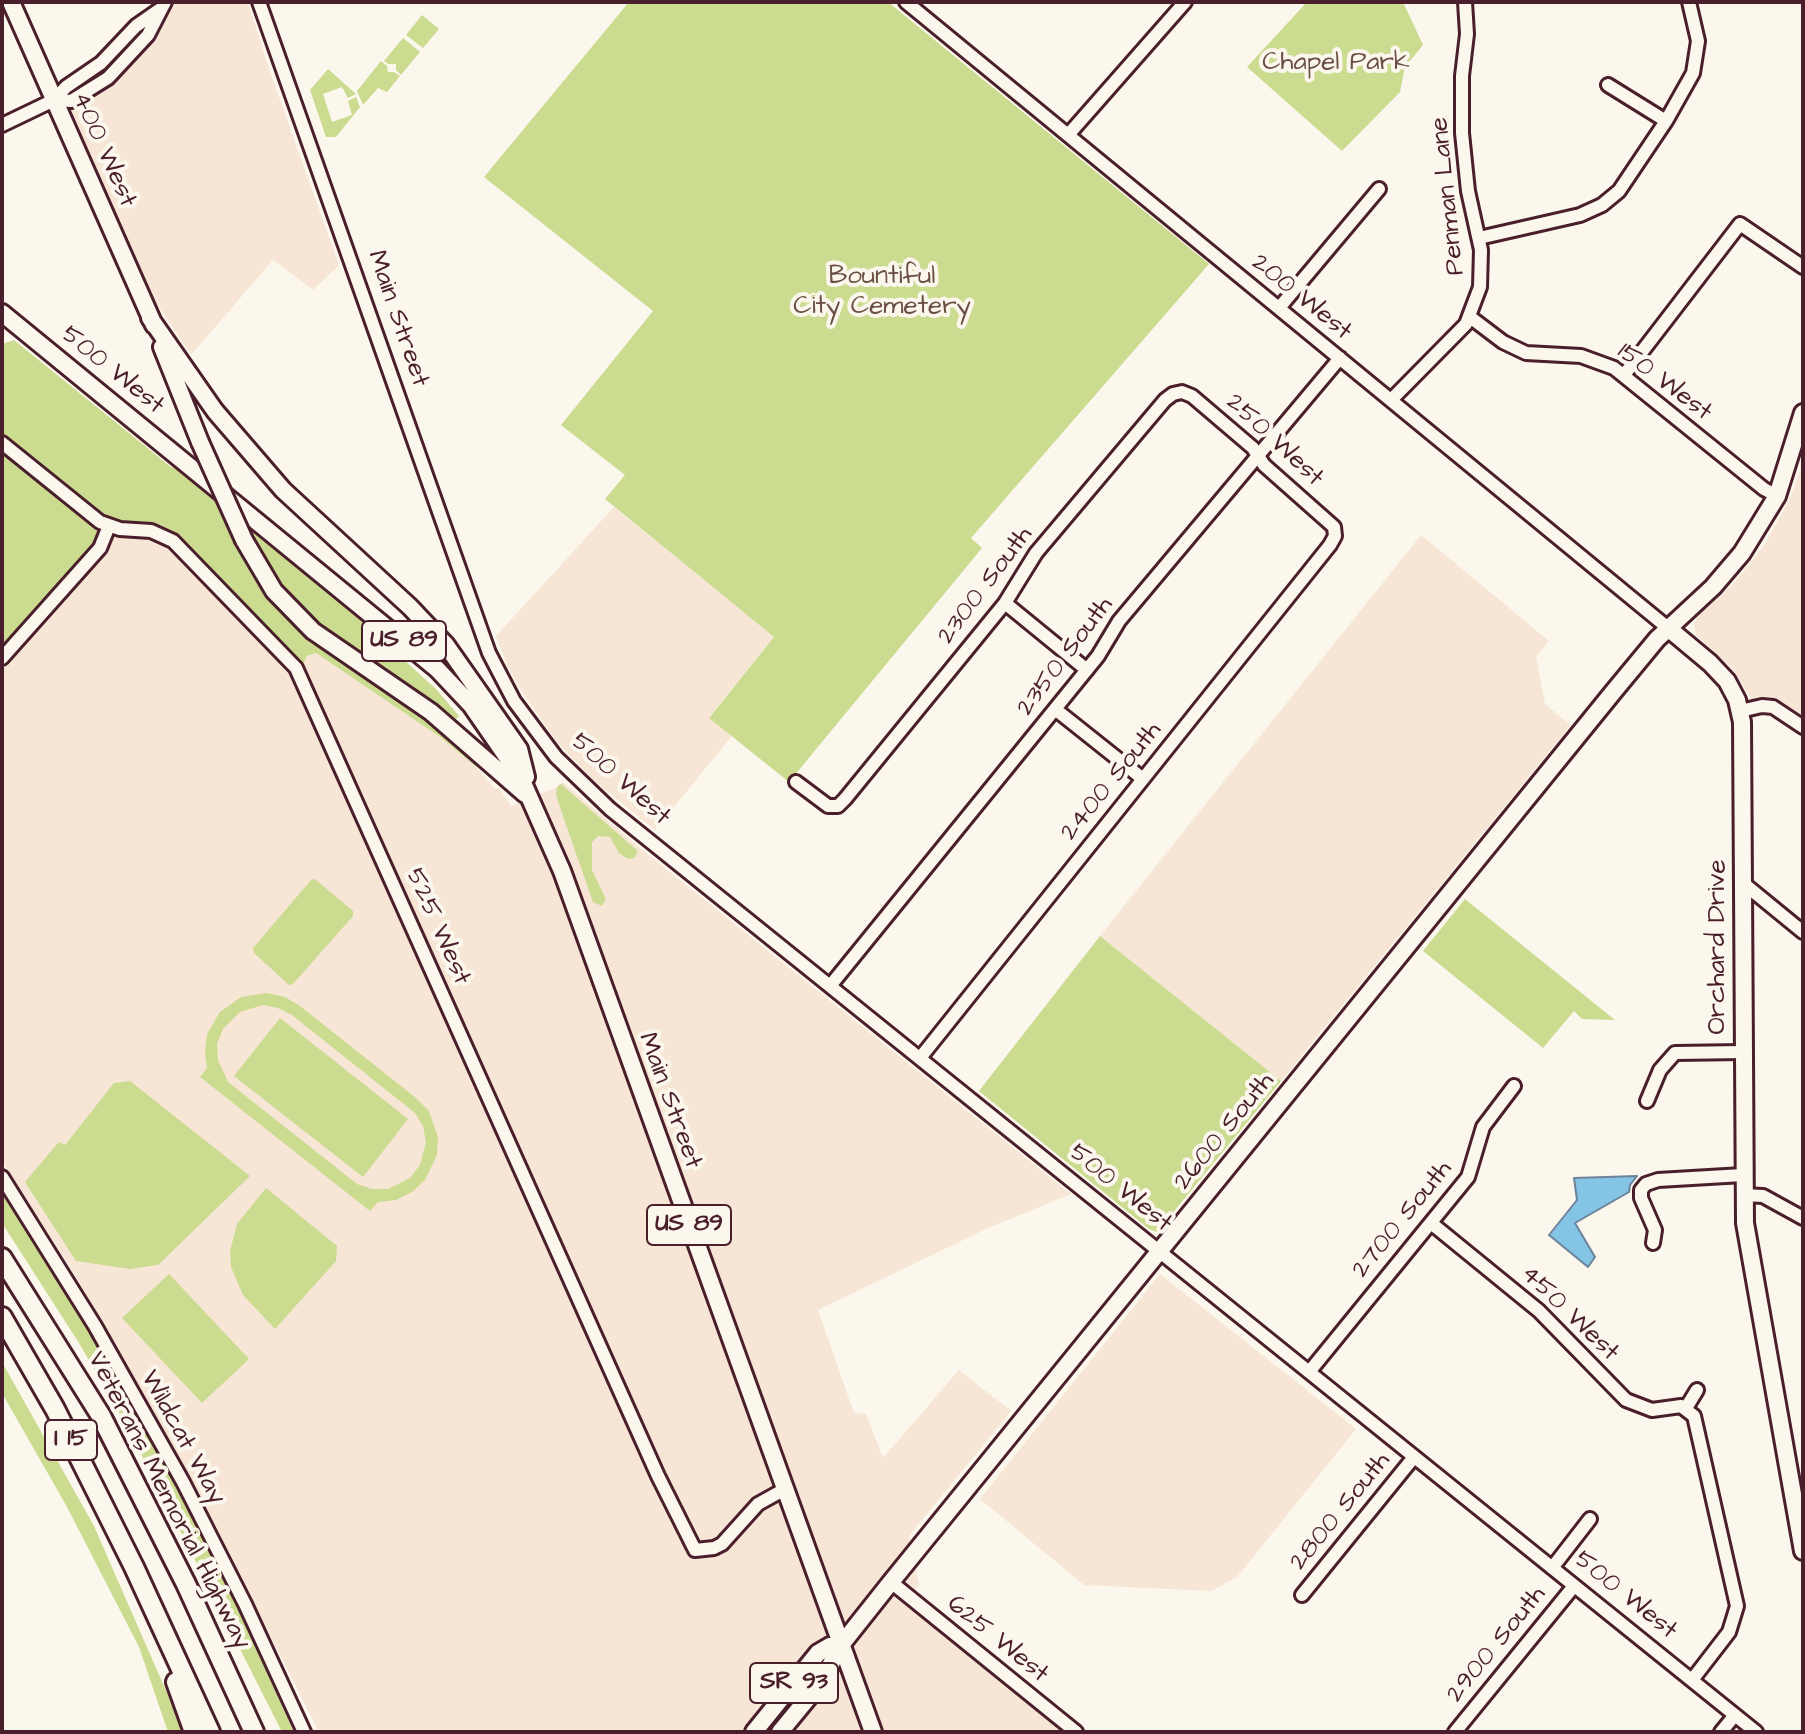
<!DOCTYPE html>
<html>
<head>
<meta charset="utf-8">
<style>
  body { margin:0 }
  #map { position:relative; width:1805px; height:1734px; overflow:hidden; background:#fbf7ec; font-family:"Architects Daughter",sans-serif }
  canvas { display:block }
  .frame { position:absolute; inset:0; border:4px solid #4a1f2b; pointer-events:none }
</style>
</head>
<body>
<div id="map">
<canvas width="1805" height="1734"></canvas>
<div class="frame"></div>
</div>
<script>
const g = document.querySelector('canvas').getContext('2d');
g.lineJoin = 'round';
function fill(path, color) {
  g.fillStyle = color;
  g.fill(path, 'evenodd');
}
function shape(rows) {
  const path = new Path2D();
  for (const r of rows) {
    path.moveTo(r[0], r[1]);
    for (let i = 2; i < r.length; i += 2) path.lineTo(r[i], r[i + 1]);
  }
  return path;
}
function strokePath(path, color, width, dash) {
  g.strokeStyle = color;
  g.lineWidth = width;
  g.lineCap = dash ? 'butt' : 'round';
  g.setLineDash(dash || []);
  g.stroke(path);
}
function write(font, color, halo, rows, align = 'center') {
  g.font = font + ' "Architects Daughter",sans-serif';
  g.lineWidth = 8;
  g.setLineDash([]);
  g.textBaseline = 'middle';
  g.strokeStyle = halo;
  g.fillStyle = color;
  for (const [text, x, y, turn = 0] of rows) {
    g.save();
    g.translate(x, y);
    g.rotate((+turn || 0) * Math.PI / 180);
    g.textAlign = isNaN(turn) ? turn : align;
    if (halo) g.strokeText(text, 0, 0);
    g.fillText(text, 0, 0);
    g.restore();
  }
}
fill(shape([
  [177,2,248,2,268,66,339,265,313,290,273,260,191,355,145,286,66,106,103,84],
  [1803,463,1803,720,1780,702,1751,699,1733,669,1696,635,1694,625,1698,615,1734,583,1765,544,1790,498],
  [614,507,774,637,709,717,732,736,655,830,591,778,556,741,520,689,508,667,496,636],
  [114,535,152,540,168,548,290,675,489,1118,500,1105,303,665,307,656,316,653,440,737,475,766,495,789,499,788,511,806,557,787,563,782,640,848,1071,1194,988,1228,818,1310,854,1413,866,1414,883,1458,959,1370,1011,1411,909,1536,919,1585,904,1603,1062,1732,319,1732,180,1458,75,1275,2,1161,2,670,108,550],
  [1421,535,1549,641,1536,657,1545,704,1571,725,1281,1081,1100,936],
  [1160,1274,1356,1429,1237,1577,1211,1591,1084,1585,980,1499]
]), '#f7e6d5');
fill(shape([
  [629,2,888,2,1209,264,971,538,982,548,789,782,709,718,774,637,605,499,625,475,561,425,653,311,484,177],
  [1307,2,1403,2,1423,45,1405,67,1400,92,1342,151,1247,67],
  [422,15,439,29,423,48,406,35],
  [403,38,420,52,401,75,396,70,396,64,388,64,384,61],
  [381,61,387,66,388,72,394,72,400,76,387,92,378,88,363,105,357,91],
  [328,69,356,94,348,98,342,87,323,94,332,122,352,115,348,101,356,97,360,107,336,137,326,137,310,90],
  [14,340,171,467,180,469,212,494,256,580,293,622,435,724,479,763,475,766,440,737,316,653,307,656,303,665,185,543,177,536,155,525,111,520,100,537,2,650,2,344],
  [253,527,385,639,394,651,436,689,459,716,454,721,314,623,286,597,248,533],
  [561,784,638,851,634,858,628,859,619,853,610,837,598,836,592,842,592,870,606,899,602,906,593,902,563,816,556,795,557,787],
  [312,879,316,880,353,911,353,916,293,984,289,985,254,953,253,948],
  [1465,899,1615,1020,1582,1019,1574,1011,1543,1048,1423,951],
  [1100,936,1281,1081,1157,1232,1149,1229,979,1091],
  [267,993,285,997,300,1006,416,1098,429,1111,438,1137,437,1155,425,1180,412,1192,396,1200,378,1202,370,1211,200,1077,207,1068,205,1051,207,1034,220,1012,241,997],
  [263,1005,278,1008,292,1015,415,1113,423,1126,426,1142,420,1165,410,1178,388,1189,372,1189,357,1184,228,1082,218,1060,217,1044,223,1029,240,1012],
  [280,1018,408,1119,363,1177,234,1076],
  [130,1081,250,1176,158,1265,130,1269,76,1261,25,1182,59,1142,65,1145,114,1083],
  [266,1188,337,1246,336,1261,275,1329,243,1295,231,1267,230,1251,237,1224],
  [2,1191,74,1302,137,1411,226,1583,294,1732,282,1732,129,1430,79,1343,2,1223],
  [169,1274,249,1359,202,1403,122,1318],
  [2,1362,94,1526,184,1732,168,1732,139,1647,67,1507,2,1393]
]), '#cbdb90');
const water = shape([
  [1637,1176,1630,1185,1629,1192,1575,1223,1595,1257,1588,1267,1549,1235,1577,1200,1574,1178,1637,1176]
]);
fill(water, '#84c5e5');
strokePath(water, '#6d839b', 2);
const minor = shape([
  [259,2,489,653,514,701,556,757,610,809,1756,1732],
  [906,2,1668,628],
  [1608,85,1666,121],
  [54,100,71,101,108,78,148,35,165,2],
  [2,125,54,100,66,87,101,63,136,26,159,10],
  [1068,135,1185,2],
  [1479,238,1580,215,1602,205,1619,191,1666,121,1693,73,1698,41,1689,2],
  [1279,308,1379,189],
  [1470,317,1503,342,1526,353,1581,356,1614,368,1764,489,1777,496],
  [1624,375,1740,224,1803,267],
  [1391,400,1466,324,1480,287,1481,250,1468,191,1462,133,1462,76,1467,34,1465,2],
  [2,443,100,522,120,529,151,531,173,541,296,668,658,1476,695,1550,714,1548,722,1544,758,1504,785,1489],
  [1005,603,1087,670],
  [2,658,100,548,109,526],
  [1055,709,1143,779],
  [1740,711,1762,706,1773,707,1803,727],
  [796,782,828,806,838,806,845,799,1005,603,1036,553,1165,400,1173,394,1182,392,1192,396,1253,448,1264,465,1334,527,1335,536,1330,545,920,1058],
  [1743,883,1803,932],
  [830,986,1098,656,1119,621,1340,358],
  [1647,1101,1660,1070,1675,1053,1743,1052],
  [2,1177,95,1326,183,1482,245,1604,304,1732],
  [1743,1195,1763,1196,1803,1218],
  [1431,1223,1539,1311,1626,1400,1652,1410,1681,1406,1694,1416,1737,1606,1729,1632,1692,1680],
  [1653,1243,1655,1230,1641,1198,1641,1190,1646,1184,1658,1180,1743,1175],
  [1309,1372,1468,1177,1483,1127,1514,1086],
  [1686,1408,1697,1390],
  [1552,1568,1590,1519],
  [891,1582,1076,1732],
  [1302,1595,1414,1457],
  [1455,1732,1574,1586],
  [1721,1732,1735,1715]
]);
const major = shape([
  [11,2,154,325],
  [2,313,437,669,471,705,520,776,562,871,873,1732],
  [150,318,215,411,283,490,410,607,446,645,519,749,526,777],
  [162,347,200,442],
  [244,540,274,591,313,631,431,712,525,794],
  [1668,628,1710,663,1727,681,1737,700,1742,722,1745,1223,1803,1551],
  [754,1732,818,1653,830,1646,841,1645],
  [780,1732,822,1681,841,1645,891,1582,1614,691,1657,639,1713,587,1742,553,1777,496,1803,413]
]);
const highway = shape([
  [2,1258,101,1416,186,1584,254,1732],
  [2,1317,55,1409,134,1567,210,1732],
  [176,1682,194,1732]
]);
strokePath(minor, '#4a1f2b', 18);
strokePath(major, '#4a1f2b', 22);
strokePath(highway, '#4a1f2b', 24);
strokePath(minor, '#fbf7ec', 12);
strokePath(major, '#fbf7ec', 16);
strokePath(highway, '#fbf7ec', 18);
const majorBridge = shape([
  [200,442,244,540]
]);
strokePath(majorBridge, '#4a1f2b', 22, []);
strokePath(majorBridge, '#fbf7ec', 16);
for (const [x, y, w] of [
  [404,641,84],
  [689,1225,84],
  [71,1440,52],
  [794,1683,88]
]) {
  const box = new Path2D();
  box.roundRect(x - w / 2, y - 20, w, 40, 6);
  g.fillStyle = '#fbf7ec';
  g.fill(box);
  strokePath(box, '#4a1f2b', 2);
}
write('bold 24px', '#4a1f2b', null, [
  ["US 89",404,641],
  ["US 89",689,1225],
  ["I 15",71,1440],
  ["SR 93",794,1683]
]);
write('26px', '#6a4e44', '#fbf7ec', [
  ["Chapel Park",1336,64],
  ["Bountiful",882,278],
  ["City Cemetery",882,308]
]);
write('26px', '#4a1f2b', '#fbf7ec', [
  ["400 West",103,150,66],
  ["Penman Lane",1449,196,-96],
  ["200 West",1301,298,39],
  ["Main Street",397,319,71],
  ["500 West",112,371,39],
  ["150 West",1664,383,37],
  ["250 West",1274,441,43],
  ["2300 South",986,586,-53],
  ["2350 South",1066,657,-53],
  ["500 West",620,780,42],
  ["2400 South",1112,782,-51],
  ["525 West",437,927,66],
  ["Orchard Drive",1719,947,-90],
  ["Main Street",669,1101,70],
  ["2600 South",1225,1132,-51],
  ["500 West",1120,1189,39],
  ["2700 South",1403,1220,-51],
  ["450 West",1569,1314,44],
  ["Wildcat Way",182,1438,61],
  ["Veterans Memorial Highway",168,1501,63],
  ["2800 South",1341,1512,-51],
  ["500 West",1625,1596,39],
  ["625 West",997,1640,39],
  ["2900 South",1497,1645,-51]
]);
</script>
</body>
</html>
